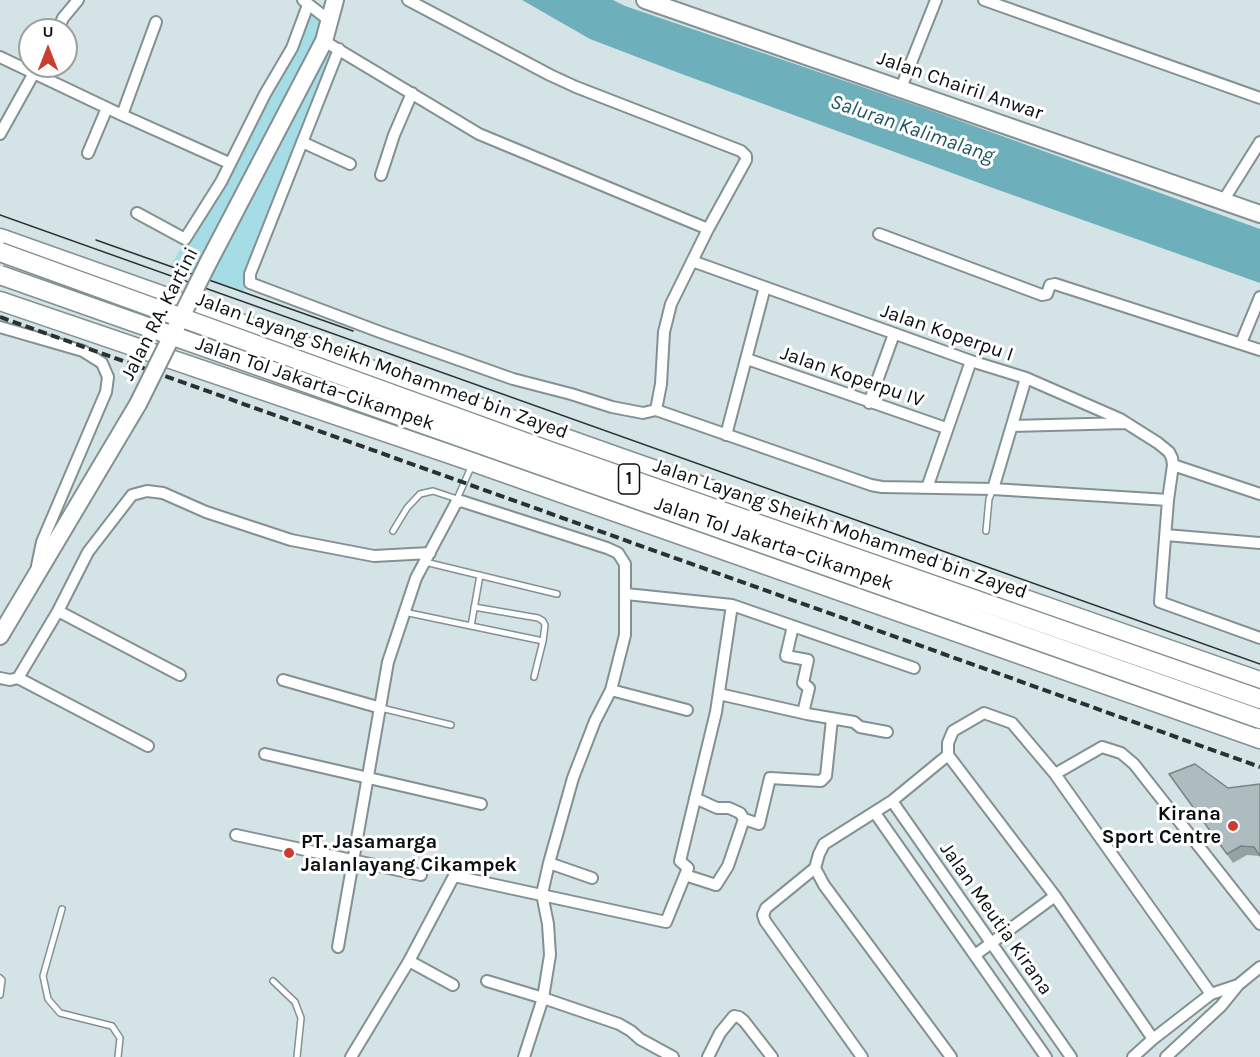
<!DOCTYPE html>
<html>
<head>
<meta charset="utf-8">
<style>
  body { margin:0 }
  #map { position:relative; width:1260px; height:1057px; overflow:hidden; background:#d4e3e5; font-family:Karla,sans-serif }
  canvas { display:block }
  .north { position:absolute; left:18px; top:18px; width:60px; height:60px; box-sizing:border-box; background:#fff; border:2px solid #9d9f9f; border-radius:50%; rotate:0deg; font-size:16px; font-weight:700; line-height:24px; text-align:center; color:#0a0f0f }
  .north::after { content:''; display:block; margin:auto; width:21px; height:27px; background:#ca3d2f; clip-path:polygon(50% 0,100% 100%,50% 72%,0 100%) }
</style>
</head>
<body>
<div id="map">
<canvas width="1260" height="1057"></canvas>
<div class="north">U</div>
</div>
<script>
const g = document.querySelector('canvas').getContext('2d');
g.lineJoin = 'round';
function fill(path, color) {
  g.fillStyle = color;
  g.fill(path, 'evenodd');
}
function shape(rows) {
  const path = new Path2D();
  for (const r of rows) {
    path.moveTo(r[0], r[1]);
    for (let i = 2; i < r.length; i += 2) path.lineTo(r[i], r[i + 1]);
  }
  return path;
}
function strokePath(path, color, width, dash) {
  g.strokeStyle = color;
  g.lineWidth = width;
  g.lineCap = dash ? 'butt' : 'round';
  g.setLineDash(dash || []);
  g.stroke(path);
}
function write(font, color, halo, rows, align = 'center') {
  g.font = font + ' Karla,sans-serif';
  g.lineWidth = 6;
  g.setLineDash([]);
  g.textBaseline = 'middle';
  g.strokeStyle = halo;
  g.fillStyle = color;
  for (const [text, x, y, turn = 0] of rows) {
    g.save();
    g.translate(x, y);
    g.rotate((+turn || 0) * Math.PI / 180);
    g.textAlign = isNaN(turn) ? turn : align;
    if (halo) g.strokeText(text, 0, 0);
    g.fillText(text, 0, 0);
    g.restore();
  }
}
fill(shape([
  [308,5,330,21,325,41,339,49,243,292,171,265,221,182]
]), '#a5dce6');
fill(shape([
  [522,0,613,0,625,6,927,109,1260,229,1260,283,993,188,679,73,590,39]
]), '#6dafba');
const service = shape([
  [457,499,472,465],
  [393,531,407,508,420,494,433,491,457,499,458,502],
  [986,531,989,499,993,489],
  [425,562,557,594],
  [474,607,538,618,543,621,545,625,543,641,534,677],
  [404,612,543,641],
  [471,626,480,575],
  [381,708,451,725],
  [62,909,43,976,48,999,60,1013,112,1026,120,1038,118,1057],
  [0,978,2,980,0,995],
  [273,981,295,1002,301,1018,297,1057]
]);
const minor = shape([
  [303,0,330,21],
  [408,0,550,75,576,87,741,151,746,156,746,160,708,229,671,304,664,332,661,384,656,410],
  [984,0,1260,98],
  [58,30,63,18,78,0],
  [324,41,479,134,708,229],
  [339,49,250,274,250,283,380,332,513,379,571,394,612,407,643,413,656,410,871,485,882,487,993,489,1168,500],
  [0,57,122,115,229,163],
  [901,88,936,0],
  [122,115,156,22],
  [0,134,34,73],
  [302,142,350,164],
  [88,153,107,108],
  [381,175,394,135,412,93],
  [1223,201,1260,142],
  [137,213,185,239,221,182,265,94,292,48,308,5],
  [879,234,1042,295,1047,294,1050,285,1055,284,1260,350],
  [692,261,971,361,1026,378,1120,419,1158,443,1169,452,1172,458,1173,465,1168,500,1160,602,1260,638],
  [0,327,83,351,102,363,108,377,106,392,42,542,37,566],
  [1241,343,1260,297],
  [747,359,946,428],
  [869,403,894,334],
  [1012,426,1126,423],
  [726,435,765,287],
  [1173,465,1260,494],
  [927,488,971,361],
  [993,489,1026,378],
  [1166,535,1260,543],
  [626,594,732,605,914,668],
  [58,611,180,675],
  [793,626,786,656,808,660,803,683,809,688,803,713],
  [0,678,10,680,18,678,58,611,88,552,132,495,147,491,163,493,206,512,291,540,374,556,430,553],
  [18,678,148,746],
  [283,680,381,708],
  [611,690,687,710],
  [719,694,807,714,854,722,860,727,887,732],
  [265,754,481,804],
  [948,755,1055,896,1153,1039],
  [1055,774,1102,747,1121,753,1134,764,1260,924],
  [695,798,717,808,729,808,740,813,744,819,759,824,770,778,821,781,826,776,832,719],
  [892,801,1071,1057],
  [875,813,1046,1057],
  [236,835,421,875],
  [549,863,592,878],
  [815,868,766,908,763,915,765,921,862,1057],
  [685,875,716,885,728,866,744,819],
  [338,947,388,662,416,578,456,503,461,501,607,548,618,553,625,564,625,635,611,690,595,721,573,778,549,863,542,894,548,924,550,955,543,998,524,1057],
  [975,955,1055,896],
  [409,961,453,985],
  [487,981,543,998,619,1024,631,1031,640,1039,673,1057],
  [351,1057,409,961,454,876,666,922,688,868,680,861,716,712,732,605],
  [708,1057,720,1033,734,1016,739,1017,744,1021,772,1057],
  [951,1057,824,885,815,868,819,854,824,844,892,801,948,755,948,743,953,731,984,713,1012,723,1055,774,1211,994],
  [1133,1057,1153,1039,1211,994,1238,985],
  [1166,1057,1221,1006,1238,985,1260,967]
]);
const primary = shape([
  [645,0,1260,214],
  [207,265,324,41,335,0],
  [0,636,138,404]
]);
const motorway = shape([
  [0,238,627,460,1260,681],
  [0,301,473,462,1260,739]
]);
strokePath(service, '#839193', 8);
strokePath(minor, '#839193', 14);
strokePath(primary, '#839193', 20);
strokePath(motorway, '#839193', 21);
strokePath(service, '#fff', 5);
strokePath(minor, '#fff', 10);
strokePath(primary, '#fff', 16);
strokePath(motorway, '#fff', 18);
strokePath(shape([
  [0,215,1260,664],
  [96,240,353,331]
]), '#2a3131', 1.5);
strokePath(shape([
  [0,317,1260,767]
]), '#2a3131', 4, [9, 4.5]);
const primaryBridge = shape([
  [138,404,207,265]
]);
const motorwayBridge = shape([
  [0,252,547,450,1260,699],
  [0,275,1260,719]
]);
strokePath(primaryBridge, '#839193', 20, []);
strokePath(motorwayBridge, '#839193', 21, []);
strokePath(primaryBridge, '#fff', 16);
strokePath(motorwayBridge, '#fff', 18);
fill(shape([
  [1169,774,1228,788,1260,856,1247,855,1233,863]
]), '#95a2a3');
const building = shape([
  [1195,764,1228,788,1260,784,1260,856,1254,847,1241,846,1227,854,1169,774,1195,764]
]);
fill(building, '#adbcbe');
strokePath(building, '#798485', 1.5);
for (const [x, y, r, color] of [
  [1233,826,6,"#ca3d2f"],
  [289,853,6,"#ca3d2f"]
]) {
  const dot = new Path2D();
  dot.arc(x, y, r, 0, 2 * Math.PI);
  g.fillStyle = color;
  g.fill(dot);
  strokePath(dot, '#fff', 2);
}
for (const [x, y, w] of [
  [629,479,21]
]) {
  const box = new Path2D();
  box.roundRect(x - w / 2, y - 15, w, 30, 4.5);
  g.fillStyle = '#fff';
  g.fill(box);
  strokePath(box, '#0a0f0f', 1.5);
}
write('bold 18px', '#0a0f0f', null, [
  ["1",629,479]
]);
write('20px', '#0a0f0f', '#fff', [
  ["Jalan Chairil Anwar",960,86,19],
  ["Jalan RA. Kartini",160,314,-63],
  ["Jalan Koperpu I",947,333,19],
  ["Jalan Layang Sheikh Mohammed bin Zayed",382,366,20],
  ["Jalan Koperpu IV",852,377,19],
  ["Jalan Tol Jakarta–Cikampek",315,384,19],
  ["Jalan Layang Sheikh Mohammed bin Zayed",840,529,19],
  ["Jalan Tol Jakarta–Cikampek",774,544,19],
  ["Jalan Meutia Kirana",996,919,55]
]);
write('bold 20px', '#0a0f0f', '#fff', [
  ["Kirana",1221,814],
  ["Sport Centre",1221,837],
  ["PT. Jasamarga",301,842,"left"],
  ["Jalanlayang Cikampek",301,865,"left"]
], 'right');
write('italic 21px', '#1e565f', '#fff', [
  ["Saluran Kalimalang",912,129,19]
]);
</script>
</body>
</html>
